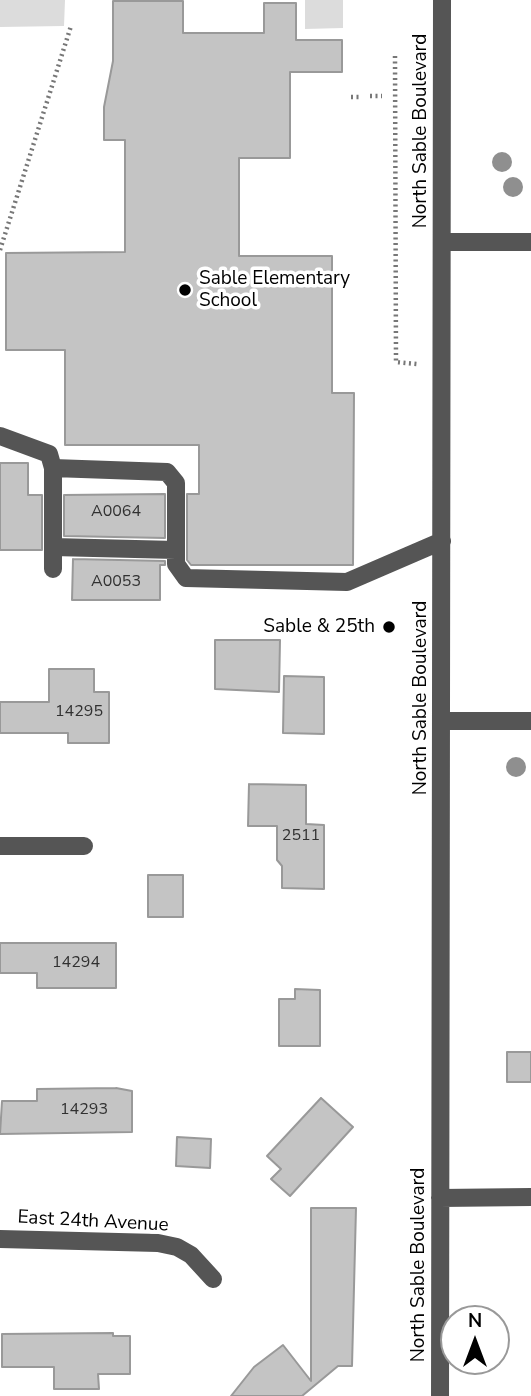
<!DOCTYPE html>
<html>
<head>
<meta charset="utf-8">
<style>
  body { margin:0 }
  #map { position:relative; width:531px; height:1396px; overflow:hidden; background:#fff; font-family:"Nunito Sans",sans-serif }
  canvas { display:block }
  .north { position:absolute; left:440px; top:1305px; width:70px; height:70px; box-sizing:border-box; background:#fff; border:2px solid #999; border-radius:50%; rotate:0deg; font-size:19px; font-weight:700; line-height:28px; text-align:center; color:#000 }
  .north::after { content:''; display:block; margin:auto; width:24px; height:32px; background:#000; clip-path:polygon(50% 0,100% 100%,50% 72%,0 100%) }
</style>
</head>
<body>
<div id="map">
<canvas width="531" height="1396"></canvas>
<div class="north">N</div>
</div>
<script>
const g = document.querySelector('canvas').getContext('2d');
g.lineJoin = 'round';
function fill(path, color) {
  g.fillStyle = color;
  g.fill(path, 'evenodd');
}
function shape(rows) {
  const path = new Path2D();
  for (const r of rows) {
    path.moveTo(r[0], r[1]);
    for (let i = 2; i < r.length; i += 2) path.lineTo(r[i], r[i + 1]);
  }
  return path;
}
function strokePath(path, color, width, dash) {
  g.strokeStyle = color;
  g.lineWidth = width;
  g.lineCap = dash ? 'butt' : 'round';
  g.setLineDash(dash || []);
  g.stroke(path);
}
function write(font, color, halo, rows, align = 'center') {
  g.font = font + ' "Nunito Sans",sans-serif';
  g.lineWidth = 7;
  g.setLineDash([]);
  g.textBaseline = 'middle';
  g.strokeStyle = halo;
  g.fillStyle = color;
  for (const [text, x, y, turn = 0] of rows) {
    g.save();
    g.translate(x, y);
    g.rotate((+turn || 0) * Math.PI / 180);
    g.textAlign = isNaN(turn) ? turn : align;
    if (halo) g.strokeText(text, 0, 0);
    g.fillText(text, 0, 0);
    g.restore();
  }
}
fill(shape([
  [0,0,65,0,64,26,0,27],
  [305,0,343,0,343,28,305,29]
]), '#dcdcdc');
const building = shape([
  [113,1,183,1,183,33,264,33,264,3,296,3,296,40,342,40,342,72,290,72,290,158,239,158,239,256,332,256,332,393,354,393,353,565,191,565,187,560,187,494,199,494,199,445,65,445,65,350,6,350,6,253,125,252,125,140,104,140,104,107,113,61,113,1],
  [0,463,28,463,28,495,42,495,42,550,0,550,0,463],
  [165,494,165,538,64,536,64,495,165,494],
  [73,559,165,561,165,565,160,565,160,600,72,600,73,559],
  [215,640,280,640,279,692,215,689,215,640],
  [49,669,94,669,94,692,109,692,109,743,68,743,68,733,0,733,0,702,49,702,49,669],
  [284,676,324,677,324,734,283,733,284,676],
  [249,784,306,785,306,824,324,825,324,889,282,888,282,866,277,860,277,826,248,826,249,784],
  [148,875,183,875,183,917,148,917,148,875],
  [0,943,116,943,116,988,37,988,37,973,0,973,0,943],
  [295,989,320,990,320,1046,279,1046,279,999,295,999,295,989],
  [507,1052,531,1052,531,1082,507,1082,507,1052],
  [116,1088,132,1091,132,1132,0,1134,2,1101,37,1101,37,1089,116,1088],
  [321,1098,353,1127,290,1196,271,1179,281,1169,267,1156,321,1098],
  [177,1137,211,1139,210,1168,176,1166,177,1137],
  [311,1208,356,1208,352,1366,338,1366,302,1396,231,1396,254,1367,283,1345,311,1381,311,1208],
  [113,1333,113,1336,130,1336,130,1374,98,1374,99,1389,54,1389,54,1367,2,1367,2,1334,113,1333]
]);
fill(building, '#c4c4c4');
strokePath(building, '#999', 2);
strokePath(shape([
  [395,56,396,362,417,364],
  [370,96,382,96],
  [351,97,359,97],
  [0,250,71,26]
]), '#777', 4.5, [2, 3.5]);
strokePath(shape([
  [442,242,531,242],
  [0,436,49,454,53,468,53,569],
  [53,468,167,472,176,483,176,564,186,578,347,582,442,541],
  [53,547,176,550],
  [442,721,531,721],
  [0,846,84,846],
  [440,1198,531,1197],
  [0,1239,158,1243,177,1247,191,1255,213,1279],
  [440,1396,442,0]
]), '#555', 18);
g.fillStyle = '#8f8f8f';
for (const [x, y] of [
  [502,162],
  [513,187],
  [516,767]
]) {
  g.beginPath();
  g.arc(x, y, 10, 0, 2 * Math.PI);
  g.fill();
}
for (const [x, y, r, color] of [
  [185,290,7,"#000"],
  [389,627,7,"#000"]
]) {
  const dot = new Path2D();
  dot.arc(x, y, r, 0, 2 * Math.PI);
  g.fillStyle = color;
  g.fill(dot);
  strokePath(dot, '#fff', 2.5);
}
write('16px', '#313131', null, [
  ["A0064",116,512],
  ["A0053",116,582],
  ["14295",79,712],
  ["2511",301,836],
  ["14294",76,963],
  ["14293",84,1110]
]);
write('19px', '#000', '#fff', [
  ["North Sable Boulevard",421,131,-90],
  ["North Sable Boulevard",421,698,-90],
  ["East 24th Avenue",93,1222,3],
  ["North Sable Boulevard",419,1265,-90]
]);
write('19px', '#000', '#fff', [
  ["Sable Elementary",199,279],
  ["School",199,301],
  ["Sable & 25th",375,627,"right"]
], 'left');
</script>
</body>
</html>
